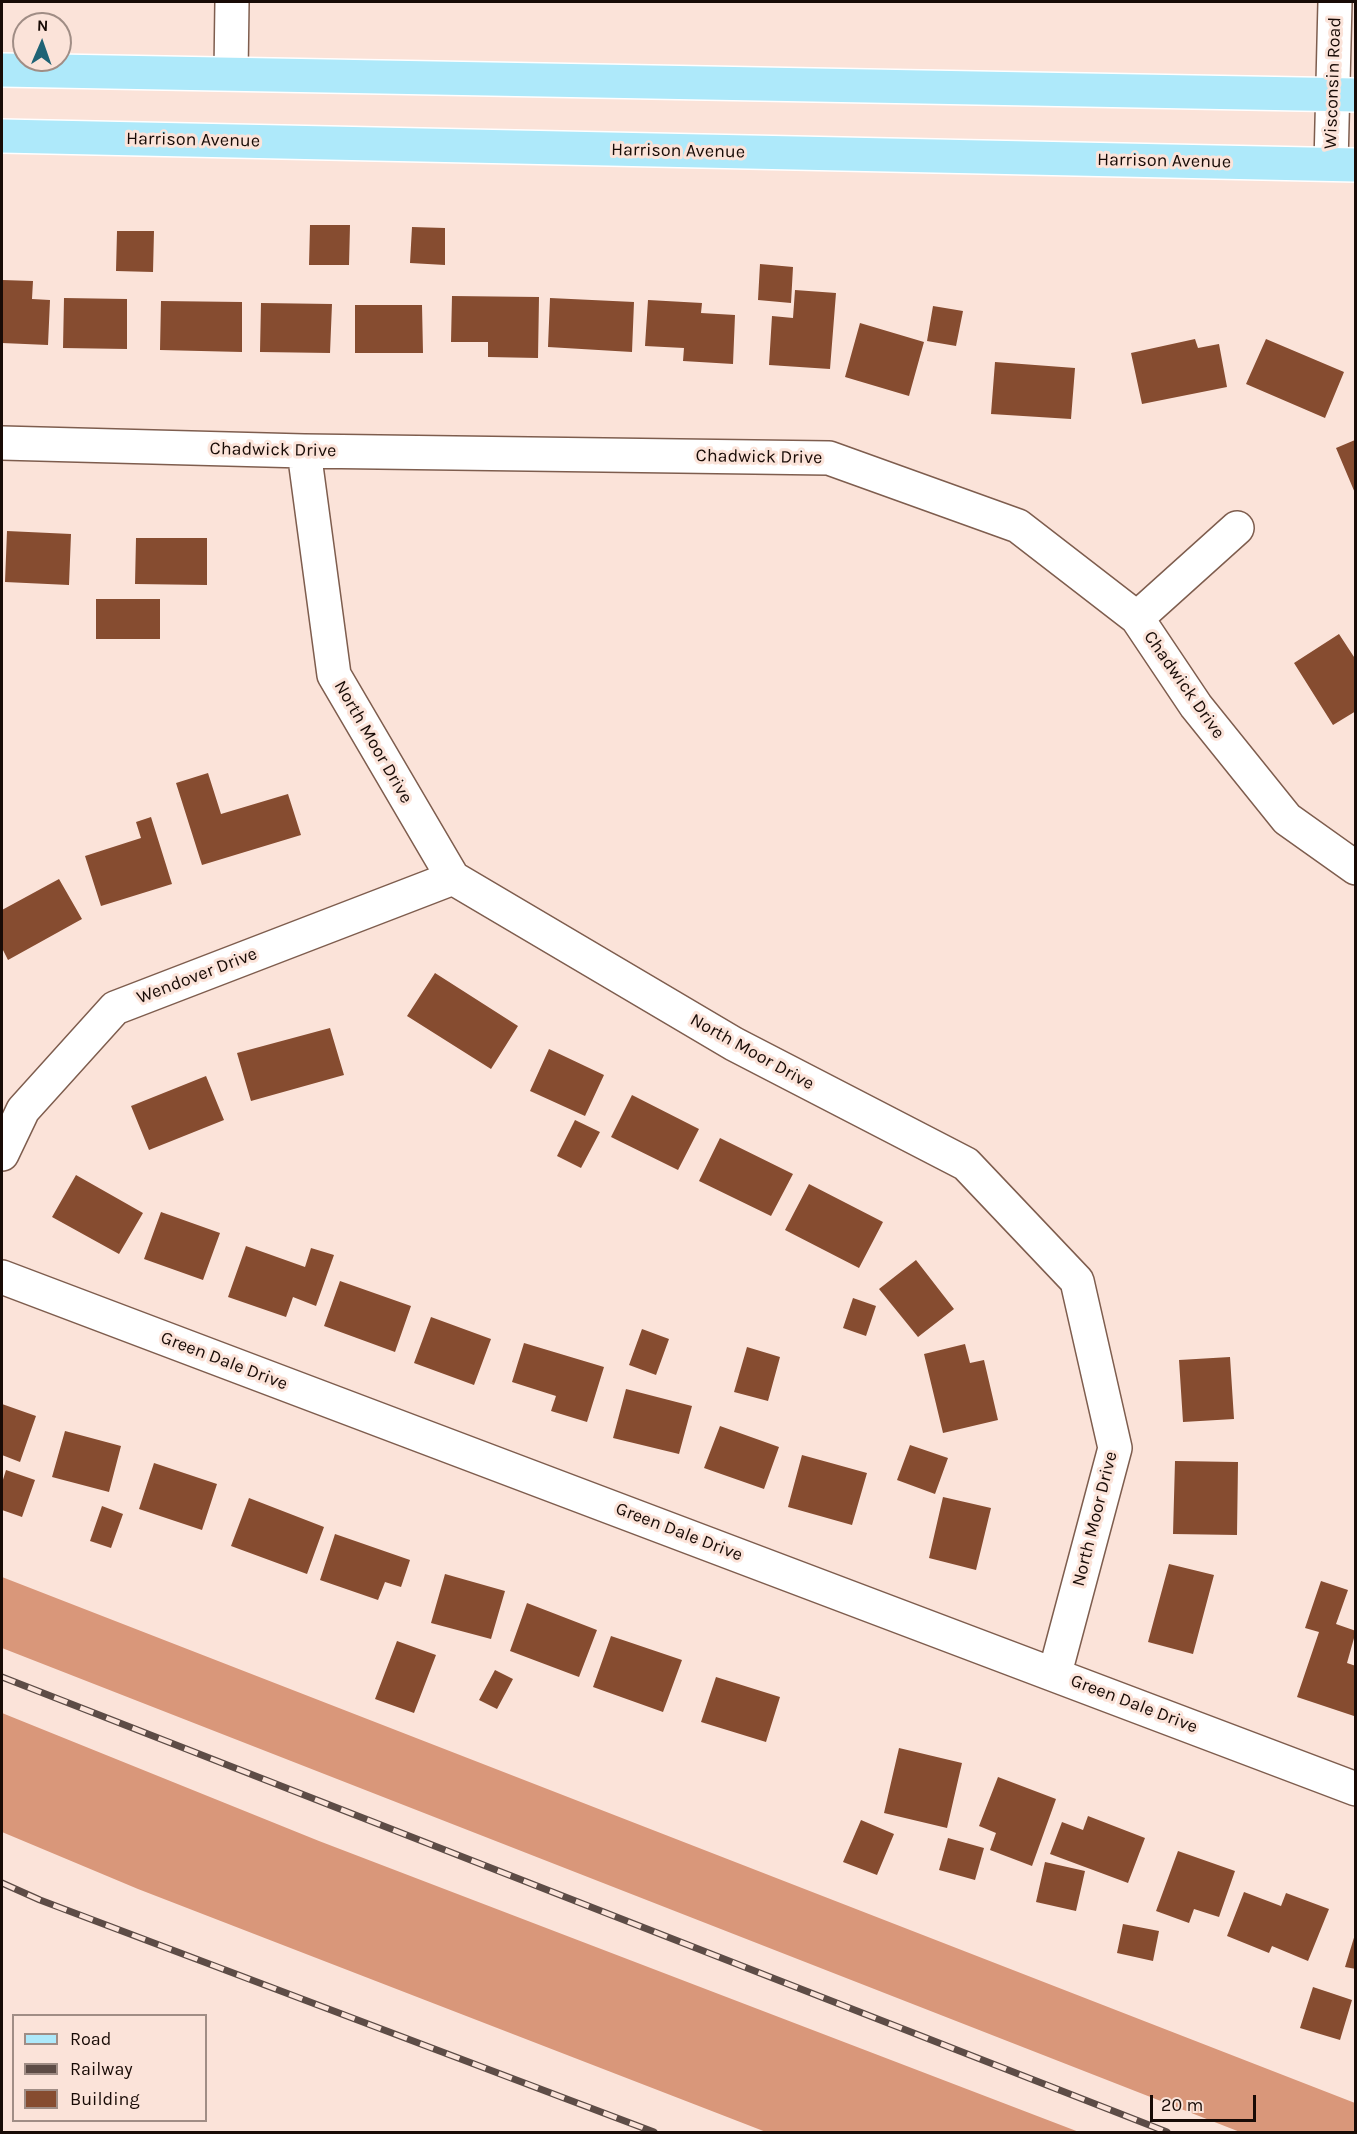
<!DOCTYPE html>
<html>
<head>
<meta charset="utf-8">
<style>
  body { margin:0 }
  #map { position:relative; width:1357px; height:2134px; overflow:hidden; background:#fbe3d9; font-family:Karla,sans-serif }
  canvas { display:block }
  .frame { position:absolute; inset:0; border:3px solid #180b06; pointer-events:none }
  .legend { position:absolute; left:12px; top:2014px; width:195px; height:108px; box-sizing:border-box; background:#fbe3d9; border:2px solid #a08d85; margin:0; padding:8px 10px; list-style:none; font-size:18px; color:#180b06 }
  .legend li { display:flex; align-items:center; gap:12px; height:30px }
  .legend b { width:30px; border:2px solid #a08d85 }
  .north { position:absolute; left:12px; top:12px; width:60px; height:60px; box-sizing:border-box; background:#fbe3d9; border:2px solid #a08d85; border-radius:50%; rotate:2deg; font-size:16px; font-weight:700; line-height:24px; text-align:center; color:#180b06 }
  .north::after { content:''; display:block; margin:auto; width:21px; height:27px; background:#1f6375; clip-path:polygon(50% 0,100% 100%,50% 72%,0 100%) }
  .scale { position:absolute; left:1150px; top:2095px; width:106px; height:27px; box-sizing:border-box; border:3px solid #180b06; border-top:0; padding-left:8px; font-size:18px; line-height:21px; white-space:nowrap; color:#180b06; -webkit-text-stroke:4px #fbe3d9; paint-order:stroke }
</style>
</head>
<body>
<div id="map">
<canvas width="1357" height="2134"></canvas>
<div class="frame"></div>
<ul class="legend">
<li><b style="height:8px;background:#aee9fa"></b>Road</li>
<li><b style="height:8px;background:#5d4c46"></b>Railway</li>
<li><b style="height:16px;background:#864c30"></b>Building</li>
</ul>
<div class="north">N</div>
<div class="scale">20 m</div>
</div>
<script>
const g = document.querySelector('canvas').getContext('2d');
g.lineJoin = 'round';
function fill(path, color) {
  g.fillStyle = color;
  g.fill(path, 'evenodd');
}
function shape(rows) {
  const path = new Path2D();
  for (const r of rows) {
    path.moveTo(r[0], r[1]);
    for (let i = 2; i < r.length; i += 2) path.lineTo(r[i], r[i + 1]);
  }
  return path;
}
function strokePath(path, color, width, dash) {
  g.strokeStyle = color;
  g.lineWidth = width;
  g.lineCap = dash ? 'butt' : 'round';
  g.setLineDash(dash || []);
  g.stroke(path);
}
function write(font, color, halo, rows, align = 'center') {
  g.font = font + ' Karla,sans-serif';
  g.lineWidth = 6;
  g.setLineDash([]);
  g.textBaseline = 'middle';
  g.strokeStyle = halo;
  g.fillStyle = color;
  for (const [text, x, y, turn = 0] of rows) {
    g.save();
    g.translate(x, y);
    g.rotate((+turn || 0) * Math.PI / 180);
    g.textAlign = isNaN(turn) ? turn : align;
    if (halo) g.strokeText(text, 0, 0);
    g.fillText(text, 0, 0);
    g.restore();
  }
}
fill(shape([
  [2,1577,1355,2103,1355,2132,1240,2132,2,1648],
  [2,1713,319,1841,1079,2132,766,2132,138,1889,2,1832]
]), '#d9977a');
fill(shape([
  [310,225,350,225,349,265,309,265],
  [412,227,445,228,445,265,410,263],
  [117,231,154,231,153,272,116,271],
  [760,264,793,267,791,303,758,300],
  [2,280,33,281,32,299,50,300,48,345,2,343],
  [795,290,836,293,830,369,769,365,772,316,793,318],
  [452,296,539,297,538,358,488,357,488,342,451,342],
  [64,298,127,299,127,349,63,348],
  [550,298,634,302,632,352,548,347],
  [648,300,702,303,701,313,735,315,733,364,683,361,684,348,645,346],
  [161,301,242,302,242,352,160,350],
  [261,303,332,304,330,353,260,352],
  [355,305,422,305,423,353,355,353],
  [933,306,963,311,956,346,927,341],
  [860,323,924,342,909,396,845,377],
  [1195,339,1198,348,1219,344,1227,387,1142,404,1131,353],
  [1266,339,1344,372,1325,418,1246,384],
  [995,362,1075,368,1071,419,991,414],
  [1355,440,1355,493,1336,448],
  [7,531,71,534,69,585,5,582],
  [136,538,207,538,207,585,135,584],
  [96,599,160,599,160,639,96,639],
  [1339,634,1356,660,1356,711,1333,725,1294,663],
  [208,773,221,814,288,794,301,835,202,865,176,783],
  [151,817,172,884,101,906,85,856,141,838,136,822],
  [59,879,82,919,8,960,2,948,2,910],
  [435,973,518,1026,491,1069,407,1016],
  [330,1028,344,1075,251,1101,237,1053],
  [549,1049,604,1075,585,1116,530,1091],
  [206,1076,224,1120,149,1150,131,1106],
  [632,1095,699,1129,678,1170,611,1137],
  [575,1120,600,1132,581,1168,557,1156],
  [720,1138,793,1174,771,1216,699,1181],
  [76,1175,143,1213,119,1254,52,1217],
  [809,1184,883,1222,859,1268,785,1230],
  [161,1212,220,1233,203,1280,144,1259],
  [246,1246,305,1267,311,1248,334,1255,316,1306,293,1297,286,1317,228,1297],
  [916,1260,954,1309,918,1337,879,1289],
  [340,1281,411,1306,395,1352,324,1326],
  [853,1298,876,1306,866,1336,843,1328],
  [431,1317,491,1339,474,1385,414,1363],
  [642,1329,669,1339,656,1375,629,1365],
  [524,1343,604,1367,587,1422,551,1411,556,1396,512,1382],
  [965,1344,970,1363,984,1360,998,1420,943,1433,924,1354],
  [747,1347,780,1357,768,1401,734,1392],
  [1230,1357,1234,1419,1183,1422,1179,1360],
  [626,1389,692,1406,679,1454,613,1438],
  [2,1404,36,1416,20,1462,2,1455],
  [720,1426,779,1447,764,1489,704,1468],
  [65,1431,121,1446,109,1492,52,1477],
  [910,1445,948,1458,935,1494,897,1480],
  [802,1455,867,1473,852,1525,788,1507],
  [1175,1461,1238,1462,1237,1535,1173,1534],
  [154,1463,217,1484,202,1530,139,1509],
  [6,1470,35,1480,22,1517,2,1510,2,1483],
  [943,1497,991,1508,976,1570,929,1558],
  [249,1498,324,1527,307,1574,231,1546],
  [102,1506,123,1514,111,1548,90,1541],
  [335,1534,410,1560,401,1587,385,1582,378,1600,320,1580],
  [1169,1564,1214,1575,1193,1654,1148,1642],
  [445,1574,505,1591,491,1639,431,1623],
  [1321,1581,1348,1590,1336,1624,1356,1631,1347,1663,1356,1666,1354,1716,1297,1697,1319,1632,1305,1628],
  [527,1603,597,1630,579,1677,510,1651],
  [611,1636,682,1660,663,1712,593,1687],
  [397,1641,436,1655,414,1713,375,1699],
  [495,1670,513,1679,497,1709,479,1700],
  [716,1677,780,1697,766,1742,701,1722],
  [899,1748,962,1763,947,1828,884,1813],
  [998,1777,1056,1799,1032,1866,990,1850,996,1833,979,1826],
  [1088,1816,1145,1838,1128,1883,1050,1854,1062,1822,1083,1830],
  [861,1820,894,1834,877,1875,843,1862],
  [948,1838,984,1848,975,1880,939,1870],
  [1178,1851,1235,1871,1219,1917,1194,1909,1189,1923,1156,1911],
  [1045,1862,1085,1871,1076,1911,1036,1902],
  [1244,1892,1281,1906,1286,1893,1329,1909,1308,1961,1272,1946,1269,1953,1227,1936],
  [1123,1924,1159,1931,1153,1961,1117,1953],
  [1356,1931,1356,1969,1345,1967],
  [1313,1987,1352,2000,1340,2040,1300,2028]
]), '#864c30');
const minor = shape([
  [231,73,232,2],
  [1331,164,1335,2],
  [2,443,304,451,829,458,1018,526,1137,618,1196,706,1287,819,1356,868],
  [304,451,334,675,453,878,734,1044,966,1164,1077,1281,1115,1448,1055,1673],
  [1137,618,1237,528],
  [2,1154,23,1110,115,1008,453,878],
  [2,1277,1356,1789]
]);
const major = shape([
  [2,70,1356,95],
  [2,136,1356,165]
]);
strokePath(minor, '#7e5d4e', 36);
strokePath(major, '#fff', 36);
strokePath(minor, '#fff', 33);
strokePath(major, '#aee9fa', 33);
const rail = shape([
  [2,1677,1167,2132],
  [2,1883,40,1900,654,2132]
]);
strokePath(rail, '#5d4c46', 7);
strokePath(rail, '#fbe3d9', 4.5, [14]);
write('18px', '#180b06', '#fbe3d9', [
  ["Wisconsin Road",1333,83,-88],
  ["Harrison Avenue",193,140,1],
  ["Harrison Avenue",678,151,1],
  ["Harrison Avenue",1164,161,1],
  ["Chadwick Drive",273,450,1],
  ["Chadwick Drive",759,457,1],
  ["Chadwick Drive",1184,685,55],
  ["North Moor Drive",373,742,60],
  ["Wendover Drive",197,976,-21],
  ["North Moor Drive",752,1052,29],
  ["Green Dale Drive",224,1361,21],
  ["North Moor Drive",1095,1519,-76],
  ["Green Dale Drive",679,1532,21],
  ["Green Dale Drive",1134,1704,21]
]);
</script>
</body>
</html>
